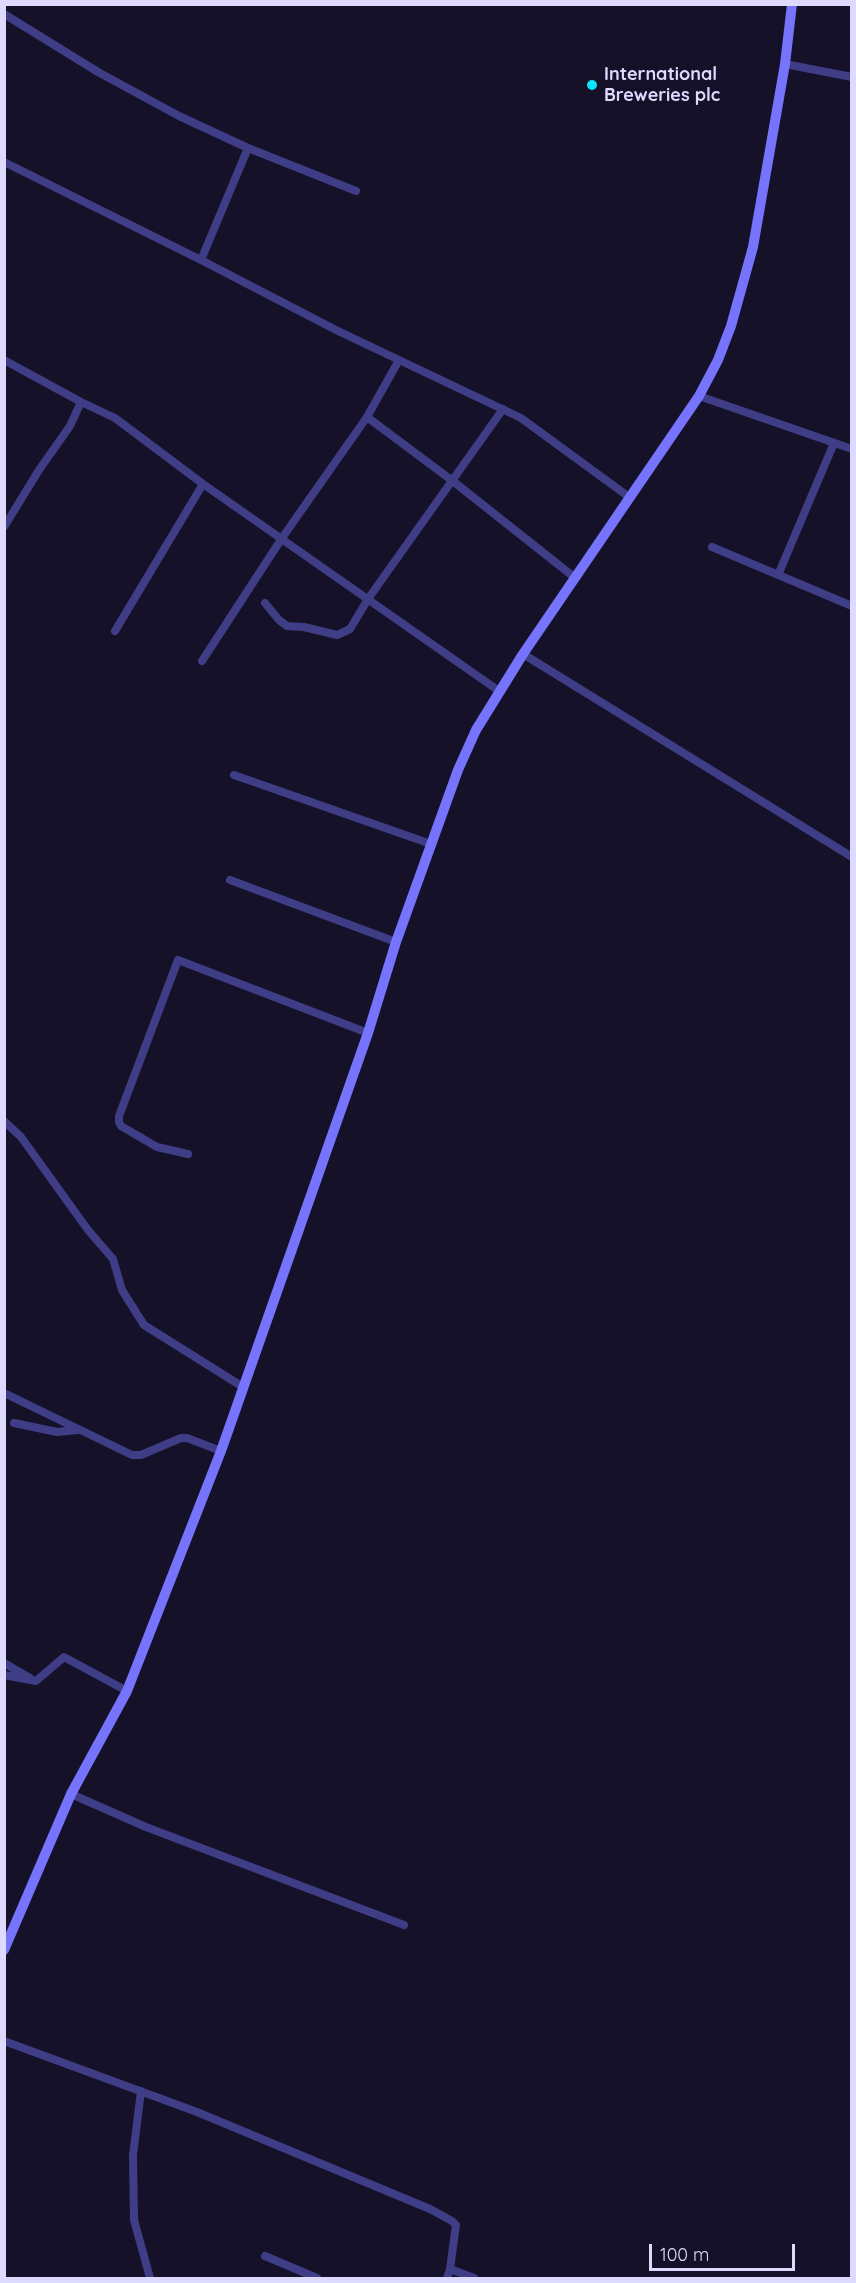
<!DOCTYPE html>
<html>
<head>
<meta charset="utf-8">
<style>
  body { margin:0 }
  #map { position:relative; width:856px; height:2283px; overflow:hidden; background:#151129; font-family:Quicksand,sans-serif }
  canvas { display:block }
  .frame { position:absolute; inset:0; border:6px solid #dedafe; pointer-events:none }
  .scale { position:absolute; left:649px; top:2244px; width:146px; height:27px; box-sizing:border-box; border:3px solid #dedafe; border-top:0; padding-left:8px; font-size:18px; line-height:21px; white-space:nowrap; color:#dedafe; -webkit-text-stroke:4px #151129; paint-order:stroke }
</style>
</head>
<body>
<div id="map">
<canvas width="856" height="2283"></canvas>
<div class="frame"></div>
<div class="scale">100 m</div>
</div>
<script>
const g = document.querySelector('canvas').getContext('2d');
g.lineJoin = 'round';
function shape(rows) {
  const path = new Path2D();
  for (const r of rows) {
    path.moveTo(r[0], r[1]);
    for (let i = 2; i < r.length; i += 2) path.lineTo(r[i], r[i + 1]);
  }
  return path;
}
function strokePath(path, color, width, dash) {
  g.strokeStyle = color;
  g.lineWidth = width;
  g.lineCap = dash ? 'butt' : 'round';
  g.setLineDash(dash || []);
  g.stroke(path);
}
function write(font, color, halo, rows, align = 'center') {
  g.font = font + ' Quicksand,sans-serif';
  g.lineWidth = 6;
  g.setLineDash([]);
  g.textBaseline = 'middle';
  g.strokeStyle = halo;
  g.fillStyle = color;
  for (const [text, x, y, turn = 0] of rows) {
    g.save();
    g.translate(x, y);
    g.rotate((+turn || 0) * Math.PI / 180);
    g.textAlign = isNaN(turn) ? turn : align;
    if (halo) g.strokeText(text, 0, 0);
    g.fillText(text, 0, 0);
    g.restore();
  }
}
strokePath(shape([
  [4,14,98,72,179,116,248,148,356,191],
  [785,64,852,77],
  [4,162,201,260,336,330,521,418,629,497],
  [201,260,248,148],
  [4,360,81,402,115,418,203,484,499,691],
  [699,396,852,449],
  [367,417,454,482,574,577],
  [4,527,39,470,70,426,81,402],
  [712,547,852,606],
  [778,575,834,443],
  [265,603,279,620,287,626,304,627,337,635,350,629,368,599,503,409],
  [115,631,203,484],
  [523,654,852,857],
  [202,661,282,538,367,417,399,360],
  [234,775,431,844],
  [230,880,396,942],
  [4,1121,21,1137,88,1230,113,1259,122,1290,144,1325,243,1387],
  [188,1154,157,1147,121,1126,119,1122,119,1116,178,960,368,1033],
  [4,1393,132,1455,141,1455,181,1438,187,1438,221,1451],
  [14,1423,57,1432,78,1430],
  [4,1663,30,1678],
  [4,1675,36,1681,64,1657,127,1691],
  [71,1794,146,1827,404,1925],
  [4,2041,197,2112,430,2209,452,2221,456,2225,450,2269,447,2278],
  [141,2091,133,2155,134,2220,150,2278],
  [265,2256,317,2278],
  [450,2269,474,2278]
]), '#403d87', 8);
strokePath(shape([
  [4,1950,71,1794,127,1691,221,1451,368,1033,396,942,458,770,476,730,523,654,699,396,718,360,731,326,753,247,785,64,792,4]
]), '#7673fc', 10);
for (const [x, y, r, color] of [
  [592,85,6,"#0ae3fa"]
]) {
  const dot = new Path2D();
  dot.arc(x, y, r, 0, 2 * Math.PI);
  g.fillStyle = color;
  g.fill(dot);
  strokePath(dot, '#151129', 2);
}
write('bold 18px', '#dedafe', '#151129', [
  ["International",604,75],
  ["Breweries plc",604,96]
], 'left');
</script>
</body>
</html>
